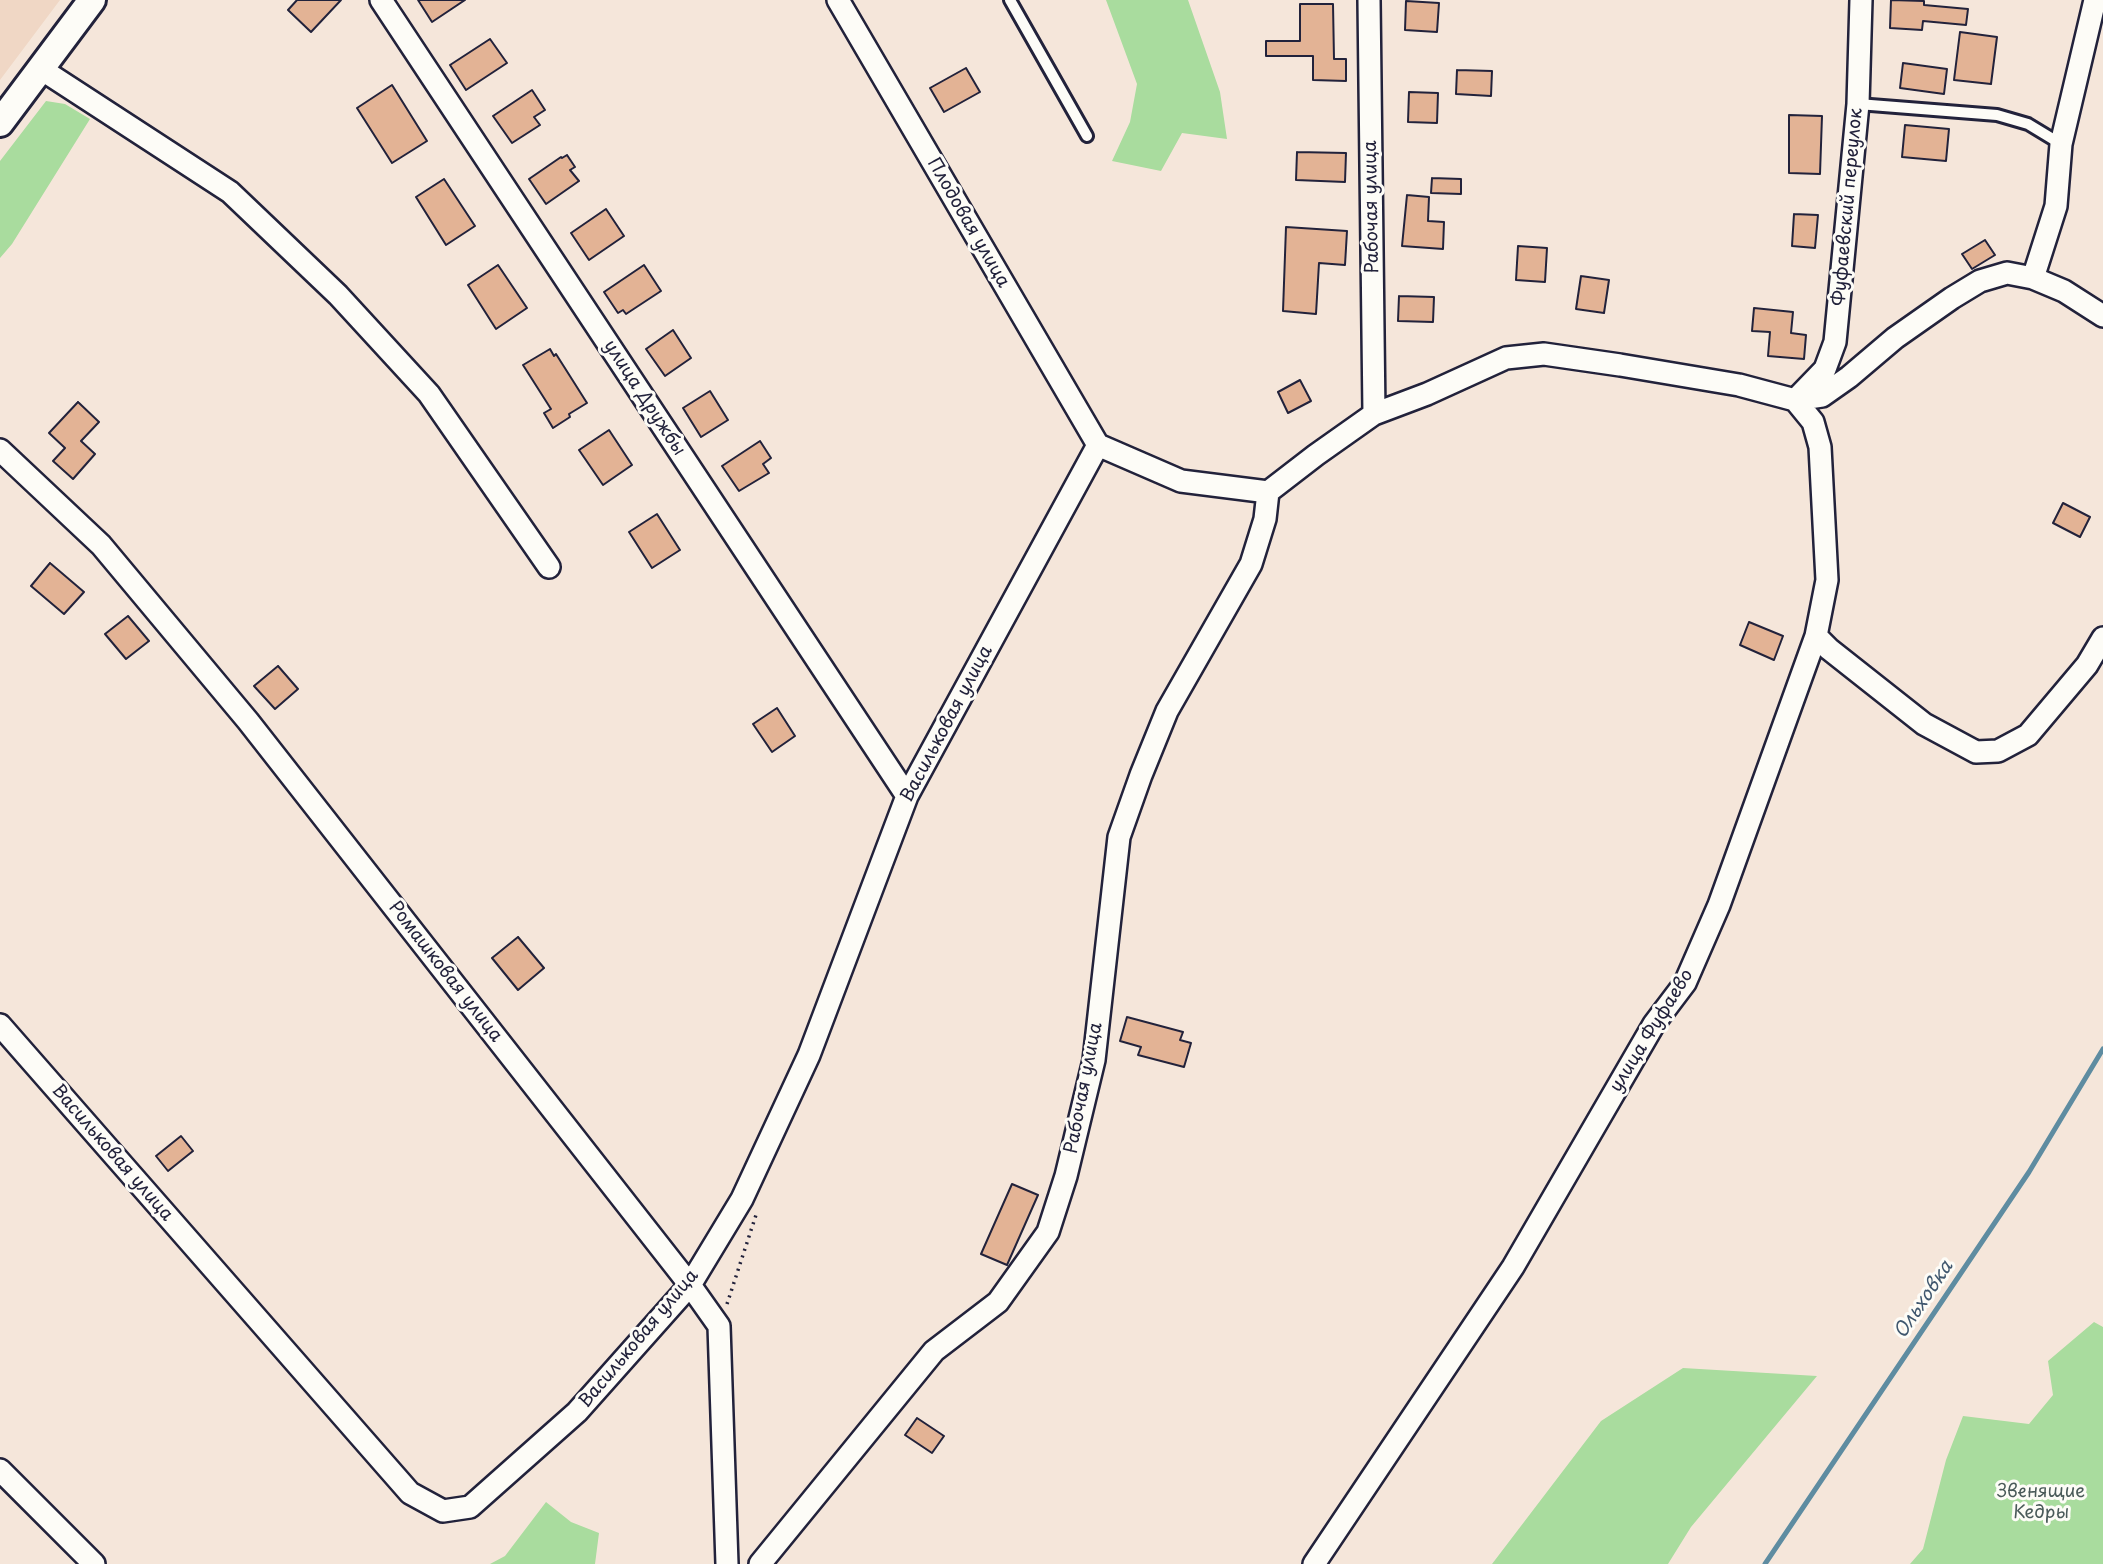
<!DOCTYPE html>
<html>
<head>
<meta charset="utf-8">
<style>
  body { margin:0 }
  canvas { display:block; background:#f5e6da }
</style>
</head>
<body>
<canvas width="2103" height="1564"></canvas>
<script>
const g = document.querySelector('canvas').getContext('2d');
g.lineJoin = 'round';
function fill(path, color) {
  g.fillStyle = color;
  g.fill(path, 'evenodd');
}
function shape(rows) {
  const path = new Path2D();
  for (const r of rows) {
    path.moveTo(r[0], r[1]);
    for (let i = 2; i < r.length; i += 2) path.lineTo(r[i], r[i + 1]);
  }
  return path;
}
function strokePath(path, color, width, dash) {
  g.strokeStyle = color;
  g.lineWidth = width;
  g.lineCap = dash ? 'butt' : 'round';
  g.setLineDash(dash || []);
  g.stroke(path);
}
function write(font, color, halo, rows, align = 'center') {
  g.font = font + ' "Playpen Sans",sans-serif';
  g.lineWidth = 6;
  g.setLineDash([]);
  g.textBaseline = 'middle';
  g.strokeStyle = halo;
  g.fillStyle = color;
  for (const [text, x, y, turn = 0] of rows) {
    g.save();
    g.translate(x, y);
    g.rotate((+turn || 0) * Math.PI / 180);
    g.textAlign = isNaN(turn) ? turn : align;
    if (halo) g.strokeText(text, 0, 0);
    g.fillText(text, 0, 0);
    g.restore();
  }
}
fill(shape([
  [0,0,60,0,0,80]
]), '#f0d7c5');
fill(shape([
  [1106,0,1188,0,1220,92,1227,139,1182,133,1161,171,1112,161,1130,122,1137,84],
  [46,101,65,104,90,119,12,244,0,258,0,161],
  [2094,1322,2103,1327,2103,1564,1910,1564,1923,1549,1946,1460,1963,1416,2029,1424,2053,1395,2048,1361],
  [1683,1368,1817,1376,1691,1527,1668,1564,1492,1564,1601,1421],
  [546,1502,571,1522,599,1533,595,1564,490,1564,505,1556]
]), '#a9dc9e');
strokePath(shape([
  [1765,1564,2029,1172,2103,1049]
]), '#5e8ca1', 5);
const building = shape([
  [297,0,341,0,311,32,288,10,297,0],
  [418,0,465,0,432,22,418,0],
  [1891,0,1924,1,1924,5,1968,9,1966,25,1923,21,1922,30,1890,28,1891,0],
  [1406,1,1439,3,1437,32,1405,30,1406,1],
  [1300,4,1333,4,1334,59,1346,59,1346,81,1313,80,1313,56,1266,56,1266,41,1300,41,1300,4],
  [1960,32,1997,37,1991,84,1954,80,1960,32],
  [490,39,507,63,466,90,450,65,490,39],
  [1903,63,1947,69,1944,94,1900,88,1903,63],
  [966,68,980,92,944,112,930,88,966,68],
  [1457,70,1492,71,1491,96,1456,94,1457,70],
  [392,85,427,141,392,163,357,108,392,85],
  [532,90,545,110,534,117,540,125,512,143,493,116,532,90],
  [1409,92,1438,93,1437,123,1408,122,1409,92],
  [1789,115,1822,116,1820,174,1789,173,1789,115],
  [1905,125,1949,129,1946,161,1902,157,1905,125],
  [1297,152,1346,153,1345,182,1296,180,1297,152],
  [567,155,575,167,570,170,579,181,546,204,529,179,561,157,562,158,567,155],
  [1432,178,1461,179,1461,194,1431,193,1432,178],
  [444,179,475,226,446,245,416,197,444,179],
  [1407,195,1429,197,1428,221,1444,222,1443,249,1402,246,1407,195],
  [606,209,624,236,589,260,571,233,606,209],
  [1794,214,1818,215,1815,248,1792,246,1794,214],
  [1286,227,1347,231,1345,265,1319,263,1316,314,1283,311,1286,227],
  [1985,240,1995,255,1972,269,1962,254,1985,240],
  [1518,246,1547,248,1545,282,1516,280,1518,246],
  [498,265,527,308,496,329,468,285,498,265],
  [644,265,661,291,626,314,623,310,618,313,604,292,644,265],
  [1581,276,1609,280,1604,313,1576,309,1581,276],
  [1399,296,1434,297,1433,322,1398,321,1399,296],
  [1754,308,1793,312,1791,333,1806,335,1804,359,1768,356,1770,332,1752,331,1754,308],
  [673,330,691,358,665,376,646,349,673,330],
  [550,349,554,356,556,354,587,403,569,414,570,417,553,428,544,413,551,409,523,365,550,349],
  [1300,380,1311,401,1288,413,1278,392,1300,380],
  [710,391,728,420,701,437,683,408,710,391],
  [78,402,99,422,81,441,95,454,73,479,53,461,65,448,49,433,78,402],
  [609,430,632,465,603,485,579,450,609,430],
  [760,441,771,458,763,464,769,473,739,491,722,466,760,441],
  [2063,503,2090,517,2080,537,2053,523,2063,503],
  [657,514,680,550,652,568,629,532,657,514],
  [50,563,84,592,64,614,31,586,50,563],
  [128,616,149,641,126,659,105,634,128,616],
  [1749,622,1783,636,1774,660,1740,645,1749,622],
  [278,666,298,689,275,709,254,686,278,666],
  [777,708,795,736,772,752,753,724,777,708],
  [518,937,544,968,518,990,492,958,518,937],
  [1127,1017,1183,1032,1180,1040,1191,1043,1184,1067,1138,1055,1141,1047,1120,1041,1127,1017],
  [181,1136,193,1151,168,1171,156,1156,181,1136],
  [1012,1184,1038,1195,1007,1265,981,1254,1012,1184],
  [917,1418,944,1436,932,1453,905,1435,917,1418]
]);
fill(building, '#e3b395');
strokePath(building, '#22223b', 2);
const service = shape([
  [1010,0,1087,136],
  [1858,104,1997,115,2028,124,2061,144]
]);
const minor = shape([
  [381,0,907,796],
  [838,0,1098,445],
  [1369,0,1374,414],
  [41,69,230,192,338,295,429,394,549,567],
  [2033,278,2056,206,2061,144,2095,0],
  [1795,400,1825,369,1835,342,1858,104,1861,0],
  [1098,445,1181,481,1268,492,1316,455,1374,414,1427,394,1506,358,1544,354,1620,365,1739,385,1795,400,1822,396,1849,377,1895,338,1952,298,1980,281,2007,273,2033,278,2064,291,2103,316],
  [0,450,101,545,248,721,690,1285,719,1326,727,1564],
  [1816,636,1829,649,1924,724,1976,752,1998,751,2028,735,2087,665,2103,638],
  [0,1025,410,1493,443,1511,470,1507,577,1412,690,1285,742,1199,809,1055,907,796,1098,445],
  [0,1470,94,1564],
  [760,1564,934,1351,998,1302,1048,1232,1066,1176,1094,1060,1119,837,1141,775,1167,711,1251,564,1265,519,1268,492],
  [1314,1564,1513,1267,1654,1024,1685,983,1719,905,1816,636,1827,580,1820,447,1813,422,1795,400]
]);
const tertiary = shape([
  [0,123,92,0]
]);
strokePath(service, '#22223b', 16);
strokePath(minor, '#22223b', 26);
strokePath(tertiary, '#22223b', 32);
strokePath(shape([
  [727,1304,756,1215]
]), '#22223b', 3.5, [2, 5]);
strokePath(service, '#fdfcf7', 10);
strokePath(minor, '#fdfcf7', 21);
strokePath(tertiary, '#fdfcf7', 26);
write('18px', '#22223b', '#fdfcf7', [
  ["Рабочая улица",1372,207,-91],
  ["Фуфаевский переулок",1848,207,-85],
  ["Плодовая улица",968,223,60],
  ["улица Дружбы",644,398,57],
  ["Васильковая улица",947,724,-62],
  ["Ромашковая улица",445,972,52],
  ["улица Фуфаево",1652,1031,-58],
  ["Рабочая улица",1084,1088,-79],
  ["Васильковая улица",112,1153,49],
  ["Васильковая улица",639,1339,-50]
]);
write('18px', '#4a5a59', '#fdfcf7', [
  ["Звенящие",2041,1492],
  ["Кедры",2041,1513]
]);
write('italic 19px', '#40576e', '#fdfcf7', [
  ["Ольховка",1924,1300,-56]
]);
</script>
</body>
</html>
